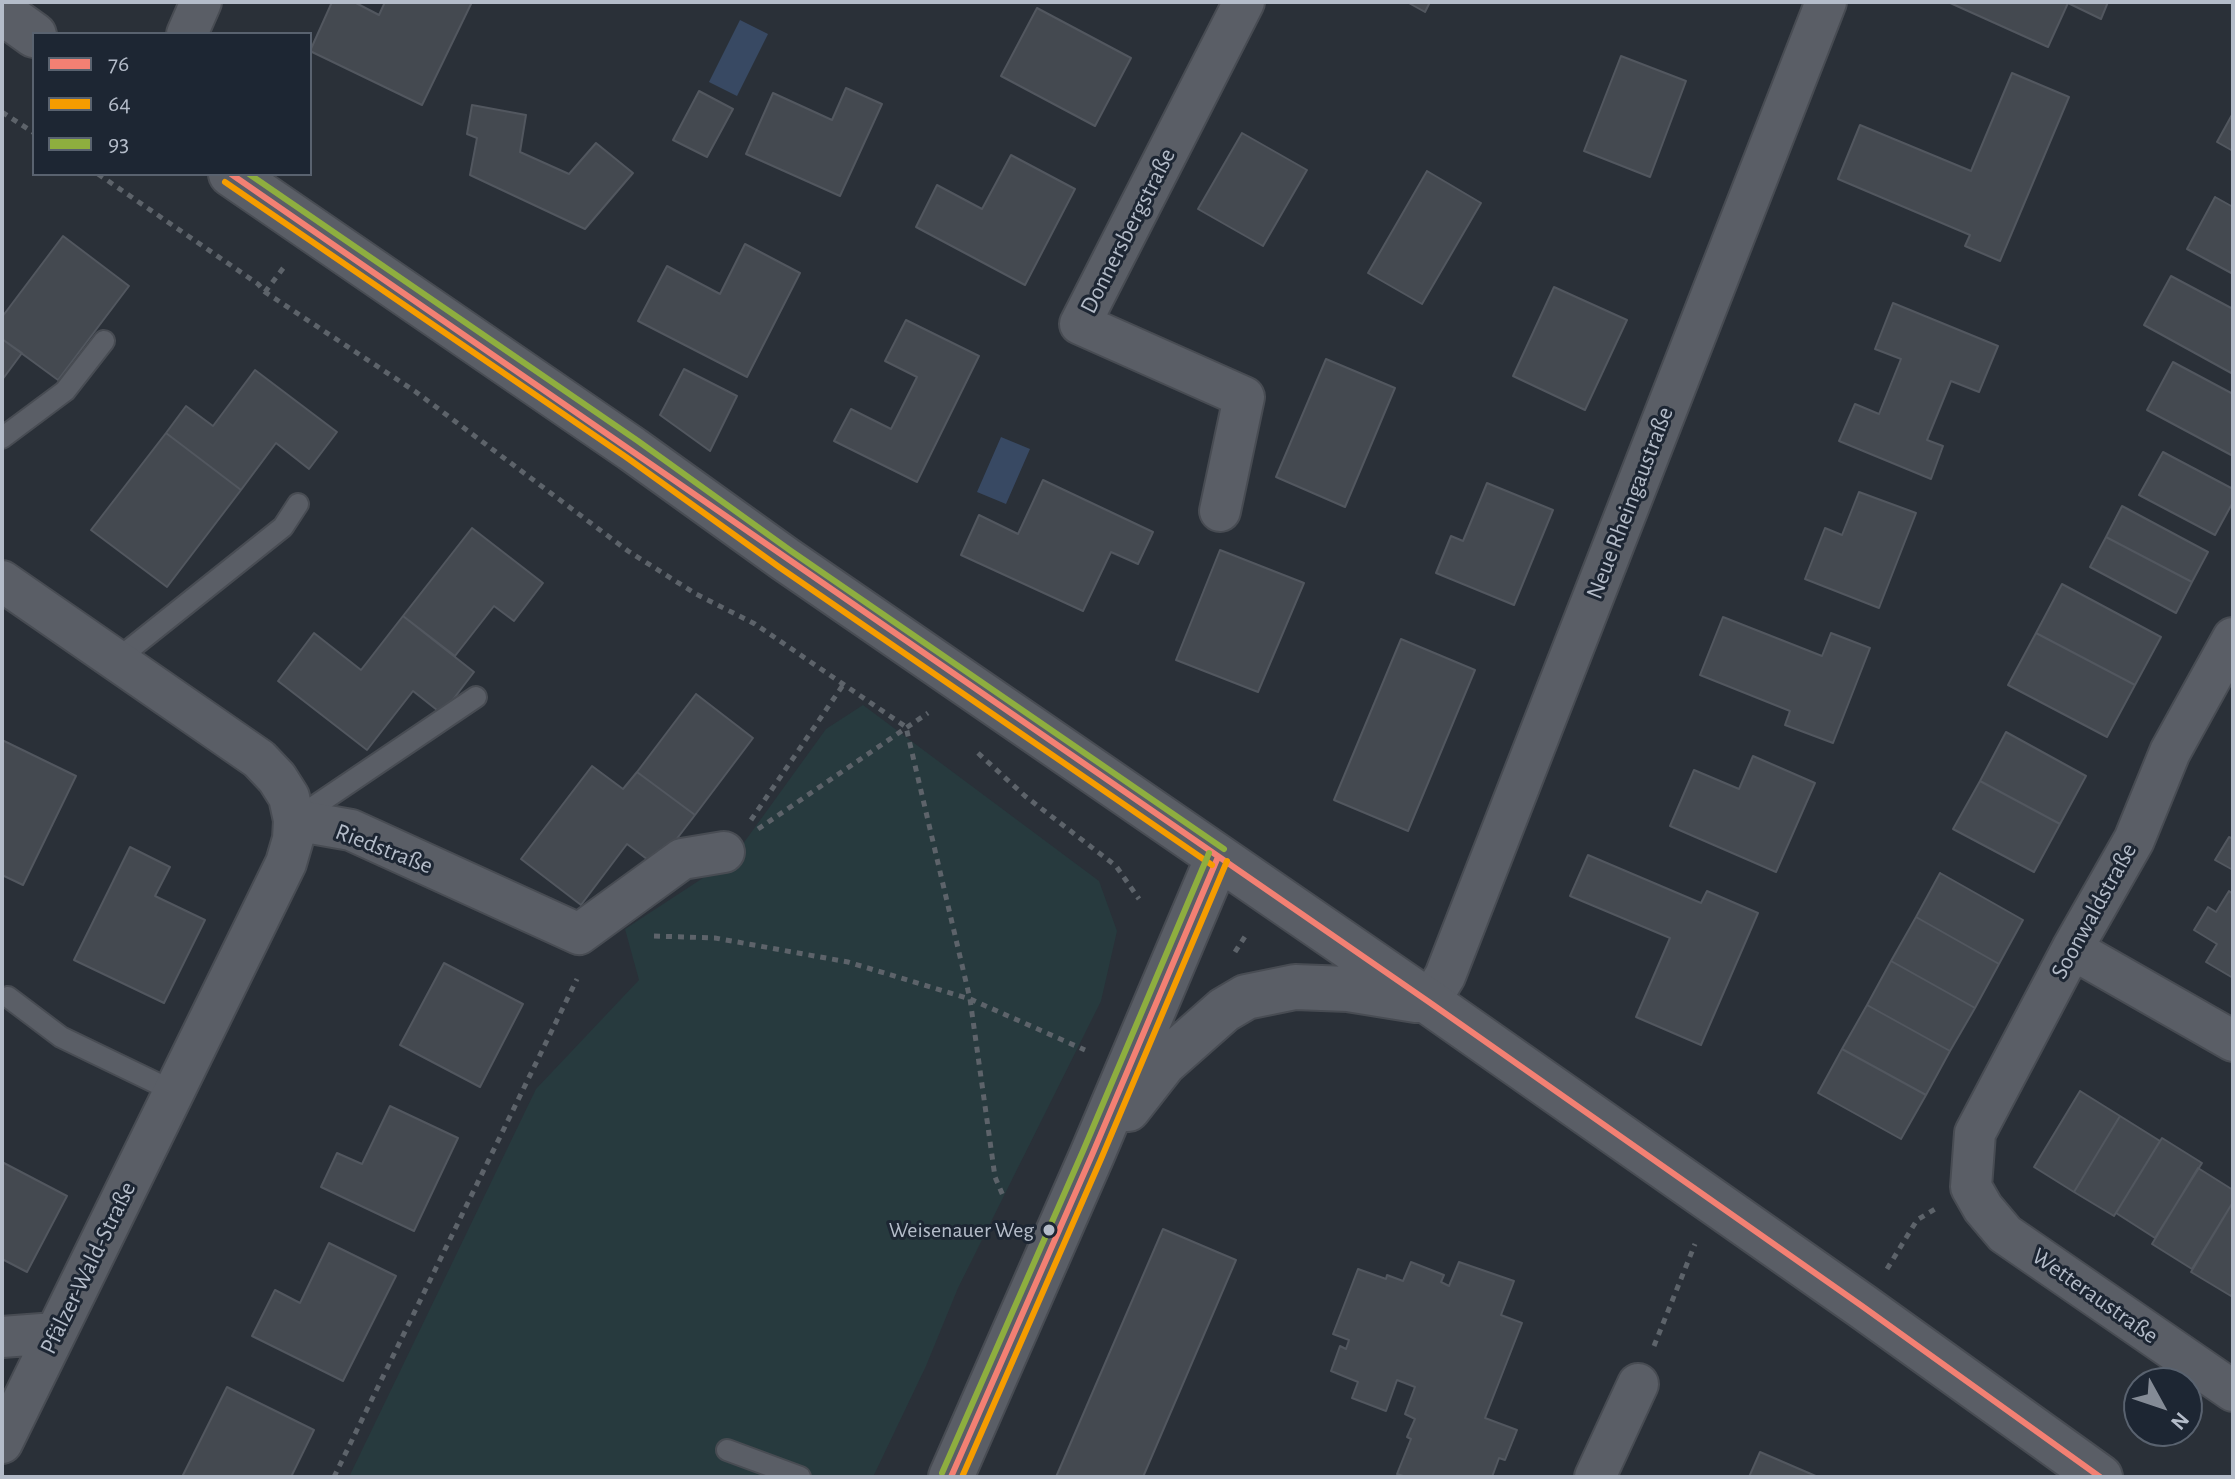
<!DOCTYPE html>
<html>
<head>
<meta charset="utf-8">
<style>
  body { margin:0 }
  #map { position:relative; width:2235px; height:1479px; overflow:hidden; background:#2a3038; font-family:"Alegreya Sans",sans-serif }
  canvas { display:block }
  .frame { position:absolute; inset:0; border:4px solid #b4bcc9; pointer-events:none }
  .legend { position:absolute; left:32px; top:32px; width:280px; height:144px; box-sizing:border-box; background:#1d2633; border:2px solid #59626f; margin:0; padding:10px 14px; list-style:none; font-size:24px; color:#b4bcc9 }
  .legend li { display:flex; align-items:center; gap:16px; height:40px }
  .legend b { width:40px; border:2px solid #59626f }
  .north { position:absolute; left:2123px; top:1367px; width:80px; height:80px; box-sizing:border-box; background:#1d2633; border:2px solid #59626f; border-radius:50%; rotate:130deg; font-size:22px; font-weight:700; line-height:32px; text-align:center; color:#b4bcc9 }
  .north::after { content:''; display:block; margin:auto; width:28px; height:36px; background:#848b96; clip-path:polygon(50% 0,100% 100%,50% 72%,0 100%) }
</style>
</head>
<body>
<div id="map">
<canvas width="2235" height="1479"></canvas>
<div class="frame"></div>
<ul class="legend">
<li><b style="height:10px;background:#f38073"></b>76</li>
<li><b style="height:10px;background:#f59c00"></b>64</li>
<li><b style="height:10px;background:#8eae3f"></b>93</li>
</ul>
<div class="north">N</div>
</div>
<script>
const g = document.querySelector('canvas').getContext('2d');
g.lineJoin = 'round';
function fill(path, color) {
  g.fillStyle = color;
  g.fill(path, 'evenodd');
}
function shape(rows) {
  const path = new Path2D();
  for (const r of rows) {
    path.moveTo(r[0], r[1]);
    for (let i = 2; i < r.length; i += 2) path.lineTo(r[i], r[i + 1]);
  }
  return path;
}
function strokePath(path, color, width, dash) {
  g.strokeStyle = color;
  g.lineWidth = width;
  g.lineCap = dash ? 'butt' : 'round';
  g.setLineDash(dash || []);
  g.stroke(path);
}
function write(font, color, halo, rows, align = 'center') {
  g.font = font + ' "Alegreya Sans",sans-serif';
  g.lineWidth = 6;
  g.setLineDash([]);
  g.textBaseline = 'middle';
  g.strokeStyle = halo;
  g.fillStyle = color;
  for (const [text, x, y, turn = 0] of rows) {
    g.save();
    g.translate(x, y);
    g.rotate((+turn || 0) * Math.PI / 180);
    g.textAlign = isNaN(turn) ? turn : align;
    if (halo) g.strokeText(text, 0, 0);
    g.fillText(text, 0, 0);
    g.restore();
  }
}
fill(shape([
  [863,705,1099,881,1117,931,1101,1001,958,1288,926,1366,873,1477,349,1477,536,1089,639,980,625,929,732,859,826,729]
]), '#273a3e');
fill(shape([
  [740,20,768,34,737,96,709,82],
  [1001,437,1030,449,1006,504,977,492]
]), '#384963');
const building = shape([
  [332,2,354,2,379,15,385,2,472,2,422,105,310,51,332,2],
  [1407,2,1430,2,1425,12,1407,2],
  [1948,2,2108,2,2101,19,2068,3,2048,47,1948,2],
  [1037,8,1131,58,1095,126,1001,76,1037,8],
  [1621,56,1686,81,1650,177,1584,151,1621,56],
  [2012,73,2069,97,2000,261,1965,246,1970,235,1838,179,1860,125,1971,171,2012,73],
  [846,88,882,104,840,196,746,154,773,93,832,120,846,88],
  [699,91,733,109,707,157,673,140,699,91],
  [472,105,526,115,520,152,569,174,596,143,633,173,585,229,470,175,477,138,467,134,472,105],
  [2233,113,2233,151,2217,142,2233,113],
  [1242,133,1307,170,1263,246,1198,209,1242,133],
  [1011,155,1075,189,1025,285,916,227,937,185,982,209,1011,155],
  [1427,171,1481,203,1422,304,1368,273,1427,171],
  [2215,197,2233,207,2233,274,2187,249,2215,197],
  [63,236,129,286,58,380,2,339,2,317,63,236],
  [745,244,800,273,747,377,638,321,667,266,720,294,745,244],
  [2171,276,2233,309,2233,374,2144,325,2171,276],
  [1554,287,1627,320,1585,410,1513,376,1554,287],
  [1893,303,1998,346,1979,392,1951,381,1927,440,1943,446,1931,479,1839,441,1855,404,1879,414,1901,359,1875,349,1893,303],
  [906,320,979,356,917,482,834,441,851,409,891,429,917,377,885,361,906,320],
  [2,339,22,353,2,380,2,339],
  [1326,359,1395,388,1345,507,1276,477,1326,359],
  [2173,362,2233,394,2233,456,2147,410,2173,362],
  [684,369,737,396,710,451,660,415,684,369],
  [255,370,337,432,309,469,276,443,241,490,166,433,186,406,213,426,255,370],
  [166,433,241,490,167,587,91,530,166,433],
  [2163,452,2233,489,2233,502,2215,535,2139,495,2163,452],
  [1043,480,1153,532,1138,564,1111,552,1083,611,961,555,979,515,1018,534,1043,480],
  [1487,483,1553,510,1514,605,1436,573,1451,536,1463,541,1487,483],
  [1859,492,1916,513,1879,608,1805,579,1825,528,1842,535,1859,492],
  [2122,506,2208,552,2192,582,2106,537,2122,506],
  [472,528,543,583,514,621,494,606,455,656,403,616,472,528],
  [2106,537,2192,582,2176,613,2090,567,2106,537],
  [1220,550,1304,583,1258,692,1176,660,1220,550],
  [2062,584,2161,637,2135,685,2036,633,2062,584],
  [403,616,474,672,442,714,413,691,367,750,278,681,314,633,361,670,403,616],
  [1723,617,1822,656,1831,633,1870,648,1833,743,1785,725,1790,711,1700,675,1723,617],
  [2036,633,2135,685,2107,737,2008,685,2036,633],
  [1401,639,1475,670,1408,831,1334,800,1401,639],
  [696,694,753,738,695,815,637,772,696,694],
  [2006,732,2086,776,2060,824,1980,781,2006,732],
  [2,740,76,776,23,885,2,875,2,740],
  [1753,756,1815,783,1776,872,1670,826,1694,770,1739,789,1753,756],
  [592,766,623,789,637,772,695,815,656,866,627,844,581,905,521,859,592,766],
  [1980,781,2060,824,2034,872,1953,829,1980,781],
  [2229,837,2233,839,2233,870,2215,860,2229,837],
  [130,847,170,867,155,896,205,920,164,1003,74,960,130,847],
  [1588,855,1701,903,1707,891,1758,913,1701,1045,1636,1017,1670,938,1570,896,1588,855],
  [1940,873,2023,920,1999,964,1916,917,1940,873],
  [2229,891,2233,894,2233,978,2206,962,2217,944,2194,930,2208,907,2216,912,2229,891],
  [1916,917,1999,964,1975,1008,1891,961,1916,917],
  [1891,961,1975,1008,1950,1051,1867,1005,1891,961],
  [444,963,523,1004,480,1087,400,1045,444,963],
  [1867,1005,1950,1051,1926,1095,1842,1049,1867,1005],
  [1842,1049,1926,1095,1901,1139,1818,1093,1842,1049],
  [2080,1091,2120,1116,2074,1192,2034,1167,2080,1091],
  [390,1106,458,1138,414,1231,321,1187,337,1153,362,1164,390,1106],
  [2120,1116,2160,1141,2114,1216,2074,1192,2120,1116],
  [2162,1138,2202,1163,2155,1238,2116,1213,2162,1138],
  [2,1162,67,1196,27,1272,2,1259,2,1162],
  [2198,1168,2233,1190,2233,1202,2192,1269,2152,1244,2198,1168],
  [2233,1202,2233,1292,2231,1296,2191,1272,2233,1202],
  [1163,1229,1236,1260,1143,1477,1056,1477,1163,1229],
  [329,1243,396,1276,343,1381,252,1336,275,1290,300,1303,329,1243],
  [1411,1262,1444,1275,1441,1282,1449,1286,1459,1262,1514,1281,1501,1315,1522,1323,1485,1418,1517,1430,1505,1460,1499,1458,1492,1477,1406,1477,1397,1474,1411,1439,1407,1437,1415,1419,1405,1414,1415,1387,1397,1380,1386,1411,1352,1398,1358,1382,1331,1371,1340,1346,1346,1349,1349,1340,1333,1334,1358,1269,1386,1279,1387,1275,1403,1281,1411,1262],
  [227,1387,314,1430,291,1477,182,1477,227,1387],
  [1760,1452,1818,1477,1749,1477,1760,1452]
]);
fill(building, '#444950');
strokePath(building, '#52575f', 2);
const service = shape([
  [2,438,65,391,104,341],
  [115,661,283,527,298,504],
  [297,818,476,697],
  [8,997,61,1037,175,1092],
  [727,1450,800,1477]
]);
const minor = shape([
  [187,34,201,2],
  [1220,511,1244,397,1080,324,1244,2],
  [2,581,259,759,277,778,289,797,294,820,293,839,286,863,2,1443],
  [2233,638,2170,752,2134,840,2072,949,1975,1133,1971,1187,1983,1208,2005,1234,2233,1391],
  [294,820,351,830,579,934,682,859,724,852],
  [2072,949,2233,1041],
  [1429,1002,1445,976,1826,2],
  [2,1337,55,1333],
  [1595,1477,1638,1384]
]);
const tertiary = shape([
  [2,12,34,35],
  [231,174,632,449,785,559,1429,1002,1862,1306,2100,1477],
  [1128,1109,1164,1063,1224,1010,1246,997,1295,987,1348,989,1416,1000],
  [951,1477,1092,1155,1218,857]
]);
strokePath(service, '#484c53', 24);
strokePath(minor, '#484c53', 44);
strokePath(tertiary, '#484c53', 48);
strokePath(shape([
  [2,112,34,133],
  [98,174,258,284,265,292,416,392,628,551,696,594,755,624,906,727,970,999,995,1177,1004,1198],
  [265,292,284,267],
  [978,753,1025,796,1116,866,1139,899],
  [751,820,843,685],
  [758,829,928,713],
  [654,936,715,938,848,962,970,999,1085,1050],
  [1235,952,1246,935],
  [1887,1269,1917,1220,1935,1209],
  [1654,1346,1695,1244],
  [334,1477,577,979]
]), '#5d636a', 5, [6, 6]);
strokePath(service, '#5a5e66', 20);
strokePath(minor, '#5a5e66', 40);
strokePath(tertiary, '#5a5e66', 44);
strokePath(shape([
  [231,174,1429,1002,1862,1306,2100,1477],
  [951,1477,1092,1155,1218,857]
]), '#f38073', 6);
strokePath(shape([
  [225,182,626,457,779,567,1212,865],
  [962,1477,1101,1159,1227,861]
]), '#f59c00', 6);
strokePath(shape([
  [249,174,638,441,791,551,1224,849],
  [942,1473,1083,1151,1209,853]
]), '#8eae3f', 6);
for (const [x, y, r, color] of [
  [1049,1230,7,"#b4bcc9"]
]) {
  const dot = new Path2D();
  dot.arc(x, y, r, 0, 2 * Math.PI);
  g.fillStyle = color;
  g.fill(dot);
  strokePath(dot, '#1d2633', 3);
}
write('22px', '#b4bcc9', '#1d2633', [
  ["Weisenauer Weg",1034,1230]
], 'right');
write('24px', '#b4bcc9', '#1d2633', [
  ["Donnersbergstraße",1128,231,-63],
  ["Neue Rheingaustraße",1630,503,-69],
  ["Riedstraße",384,849,21],
  ["Soonwaldstraße",2094,911,-61],
  ["Pfälzer-Wald-Straße",88,1268,-64],
  ["Wetteraustraße",2095,1296,35]
]);
</script>
</body>
</html>
